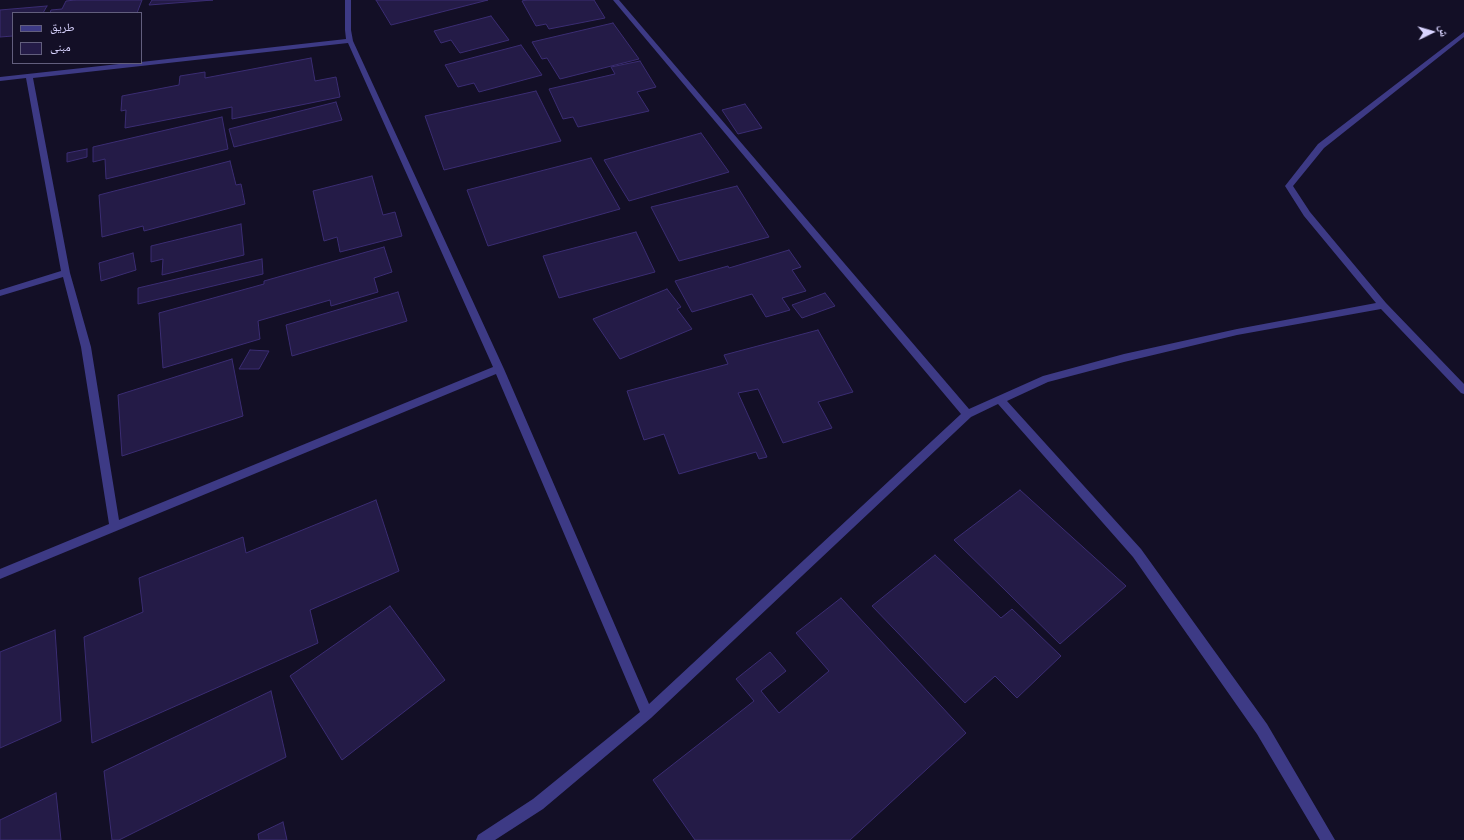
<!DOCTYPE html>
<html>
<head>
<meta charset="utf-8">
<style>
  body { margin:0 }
  #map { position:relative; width:1464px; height:840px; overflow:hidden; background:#130f26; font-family:Mulish,"Noto Naskh Arabic",sans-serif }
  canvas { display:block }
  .legend { position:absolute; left:12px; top:12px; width:130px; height:52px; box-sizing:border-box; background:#130f26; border:1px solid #625e7d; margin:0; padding:5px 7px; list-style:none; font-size:12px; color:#d9d4ff }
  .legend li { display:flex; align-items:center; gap:8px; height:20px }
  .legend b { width:20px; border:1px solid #625e7d }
  .north { position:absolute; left:1412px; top:12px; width:40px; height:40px; -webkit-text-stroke:3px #130f26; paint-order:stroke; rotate:85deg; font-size:11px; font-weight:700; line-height:16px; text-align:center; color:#d9d4ff }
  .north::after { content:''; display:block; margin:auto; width:14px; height:18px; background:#d9d4ff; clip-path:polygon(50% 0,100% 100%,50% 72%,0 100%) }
</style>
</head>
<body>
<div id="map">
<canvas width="1464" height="840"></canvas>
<ul class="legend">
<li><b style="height:5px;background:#3d3a85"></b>طريق</li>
<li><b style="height:11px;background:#241b47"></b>مبنى</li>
</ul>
<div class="north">ش</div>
</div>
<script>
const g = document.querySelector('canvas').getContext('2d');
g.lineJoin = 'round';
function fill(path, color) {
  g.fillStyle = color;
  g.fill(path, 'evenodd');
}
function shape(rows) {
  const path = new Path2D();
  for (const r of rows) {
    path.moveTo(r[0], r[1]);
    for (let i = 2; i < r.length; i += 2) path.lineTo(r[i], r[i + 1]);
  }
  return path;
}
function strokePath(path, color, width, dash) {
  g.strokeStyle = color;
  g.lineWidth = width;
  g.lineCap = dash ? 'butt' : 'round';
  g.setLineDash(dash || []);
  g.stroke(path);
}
const building = shape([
  [75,0,142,0,137,13,50,13,51,10,62,9,66,1,75,0],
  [152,0,213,0,149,5,152,0],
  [376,0,488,0,391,25,376,0],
  [526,0,594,0,605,18,549,29,546,24,536,26,522,1,526,0],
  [47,6,43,13,13,13,13,36,0,37,0,10,47,6],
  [491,16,509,40,460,53,451,40,441,43,434,31,491,16],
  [613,23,639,59,560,79,547,58,542,59,532,42,613,23],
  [521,45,542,75,479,92,474,83,458,87,445,65,521,45],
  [311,58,315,81,336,77,340,97,232,119,232,107,125,128,126,110,121,111,122,96,179,85,180,76,205,72,205,78,311,58],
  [640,61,656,87,637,92,649,111,578,127,573,117,563,119,549,89,615,74,611,67,640,61],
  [536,91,561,141,444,170,425,116,536,91],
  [336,102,342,120,234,147,229,129,336,102],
  [745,104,762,128,738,134,722,110,745,104],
  [222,117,228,149,106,179,105,159,93,162,93,147,222,117],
  [701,133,729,172,629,201,604,160,701,133],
  [87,149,87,157,67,162,67,153,87,149],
  [591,158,620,209,488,246,467,190,591,158],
  [230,161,236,185,241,184,245,204,144,231,143,226,102,237,99,195,230,161],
  [372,176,383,215,395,212,402,236,340,252,337,237,324,241,313,191,372,176],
  [737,186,769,237,679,261,651,207,737,186],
  [241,224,244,255,162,275,163,259,151,262,151,246,241,224],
  [636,232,655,272,559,298,543,256,636,232],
  [384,247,392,272,374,278,378,292,331,306,330,300,258,321,260,339,163,368,159,313,264,284,264,281,384,247],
  [789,250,801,267,792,270,806,291,782,298,790,310,766,317,752,294,692,312,675,281,728,266,729,268,789,250],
  [133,253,136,270,101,281,99,263,133,253],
  [262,259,263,274,138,304,138,288,262,259],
  [667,289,681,307,677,309,692,329,620,359,593,319,667,289],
  [398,292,407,321,292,356,286,325,398,292],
  [825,293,835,306,802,318,792,305,825,293],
  [818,330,853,392,818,402,832,428,783,443,758,389,738,393,767,457,759,459,756,452,679,474,664,434,644,440,627,391,728,364,724,355,818,330],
  [250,350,269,351,259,369,239,369,250,350],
  [232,359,243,416,122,456,118,395,232,359],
  [1020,490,1126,586,1060,644,954,540,1020,490],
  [376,500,399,571,310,610,318,643,92,743,84,637,143,612,139,578,243,537,246,553,376,500],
  [935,555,1001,618,1012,609,1061,656,1017,698,995,676,965,703,872,606,935,555],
  [841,598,966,733,850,840,695,840,653,780,754,701,736,679,770,652,786,671,761,691,779,713,829,671,796,633,841,598],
  [390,606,445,680,342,760,290,676,390,606],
  [55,630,61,721,0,748,0,652,55,630],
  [271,691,286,757,119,840,112,840,104,771,271,691],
  [56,793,61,840,0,840,0,820,56,793],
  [283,822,287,840,259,840,258,834,283,822]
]);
fill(building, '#241b47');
strokePath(building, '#3b2d73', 1);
fill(shape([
  [345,0,351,0,351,30,353,41,504,369,649,704,961,414,613,0,619,0,969,409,1043,376,1124,354,1237,329,1376,303,1304,216,1285,186,1318,144,1464,32,1464,37,1324,148,1293,186,1310,212,1386,303,1464,384,1464,394,1461,393,1381,309,1237,335,1124,362,1048,382,1007,401,1141,549,1267,724,1335,840,1320,840,1257,734,1133,557,998,404,971,417,651,718,543,809,495,840,476,840,478,835,533,799,640,712,496,374,0,579,0,569,109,524,81,347,63,277,0,296,0,290,61,271,26,78,0,81,0,77,128,63,141,63,141,62,346,39,345,30,345,0],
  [348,43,493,367,119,520,91,347,70,273,33,78,348,43]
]), '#3d3a85');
</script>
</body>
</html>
